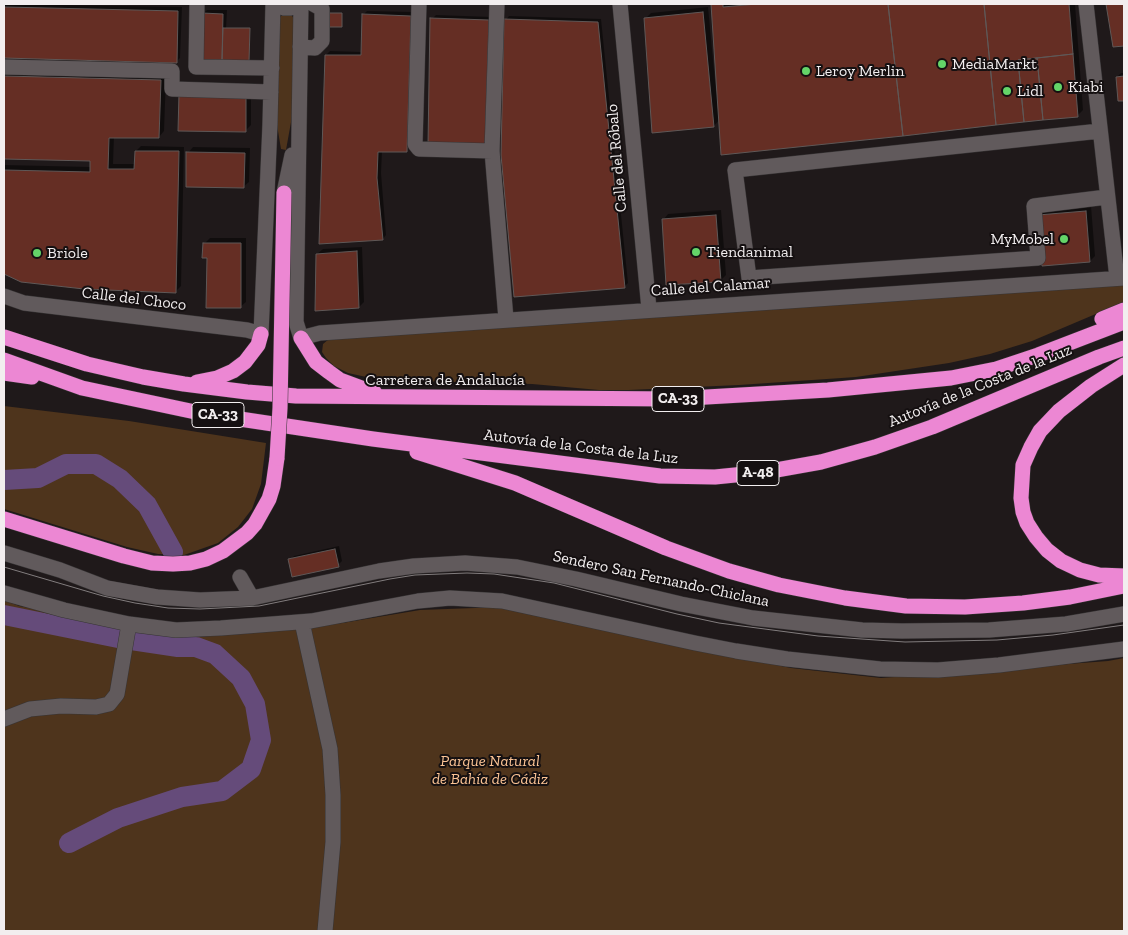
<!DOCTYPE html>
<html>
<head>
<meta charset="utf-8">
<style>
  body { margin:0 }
  #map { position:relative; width:1128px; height:935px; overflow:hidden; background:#1f191a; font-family:"Zilla Slab",serif }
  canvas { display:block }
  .frame { position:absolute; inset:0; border:5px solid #f2eeef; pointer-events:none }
</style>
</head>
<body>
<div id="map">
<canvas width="1128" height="935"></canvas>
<div class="frame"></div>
</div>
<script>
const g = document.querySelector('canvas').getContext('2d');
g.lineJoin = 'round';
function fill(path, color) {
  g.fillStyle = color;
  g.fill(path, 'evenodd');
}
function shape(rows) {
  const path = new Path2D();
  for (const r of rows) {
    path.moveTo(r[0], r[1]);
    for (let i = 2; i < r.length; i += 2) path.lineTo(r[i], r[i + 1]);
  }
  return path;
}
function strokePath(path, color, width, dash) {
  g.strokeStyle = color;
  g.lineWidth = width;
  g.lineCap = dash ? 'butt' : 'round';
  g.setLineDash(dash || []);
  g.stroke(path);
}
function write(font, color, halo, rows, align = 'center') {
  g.font = font + ' "Zilla Slab",serif';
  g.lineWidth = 4;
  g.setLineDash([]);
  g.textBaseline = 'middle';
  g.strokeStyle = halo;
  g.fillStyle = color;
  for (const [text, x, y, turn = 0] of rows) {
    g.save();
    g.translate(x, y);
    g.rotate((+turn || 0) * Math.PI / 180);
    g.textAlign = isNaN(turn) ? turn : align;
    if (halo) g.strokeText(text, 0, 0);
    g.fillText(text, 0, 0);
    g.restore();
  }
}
fill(shape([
  [287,14,292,16,296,21,293,111,286,150,281,149,277,125,278,21,281,16],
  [1124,283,1124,302,1032,341,990,354,949,363,856,377,739,385,629,390,599,390,532,384,380,380,348,373,334,366,326,358,322,352,323,344,329,339],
  [4,406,129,421,266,443,261,484,252,509,238,527,218,543,184,555,158,554,127,547,4,509],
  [4,600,19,606,188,638,342,623,420,610,502,607,791,668,881,678,1108,661,1124,658,1124,931,4,931]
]), '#4e341c');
fill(shape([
  [4,4,182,7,180,58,176,62,4,57],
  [713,4,1075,4,1083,110,1078,115,720,119,714,126,645,19,651,13,708,7,716,91,718,91],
  [1108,4,1124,4,1124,44,1114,45],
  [207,10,227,10,226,29,250,29,249,60,202,59,203,14],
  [367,11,414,12,410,147,406,151,382,151,381,173,386,235,383,239,326,55,330,51,362,52,363,15],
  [436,15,492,17,489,142,432,19],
  [509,16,601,19,628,283,624,287,506,20],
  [4,71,166,76,164,131,159,137,114,136,113,164,135,164,136,151,141,146,184,147,181,286,176,291,7,275,4,272,4,165,91,167,91,160,4,157],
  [1121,73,1124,73,1124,99,1119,100,1117,77],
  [251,91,251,125,245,131,181,95],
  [1124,115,1124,132,1123,117],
  [193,147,250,148,249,182,243,187,188,153],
  [1091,206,1095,256,1090,261,1039,216,1045,210],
  [721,210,726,275,720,281,663,220,668,214],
  [210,238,246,238,246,302,240,307,208,257,204,244],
  [362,247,364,302,359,307,317,254,323,249],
  [339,546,342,561,338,565,290,560,294,556]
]), '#0007');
strokePath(shape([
  [4,480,38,478,66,464,96,464,120,479,147,505,173,552],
  [4,615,118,638,178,647,196,647,215,654,241,678,255,704,261,740,251,769,222,791,182,797,118,818,69,843]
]), '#654b7a', 20);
const building = shape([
  [711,4,723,4,723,7,757,4,888,4,903,136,721,155,711,4],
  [888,4,984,4,996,125,903,136,888,4],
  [984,4,1069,4,1073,54,1018,60,1024,122,996,125,984,4],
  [1106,4,1124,4,1124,46,1113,47,1106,4],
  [4,7,178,11,177,63,4,58,4,7],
  [703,12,714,127,652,133,644,18,703,12],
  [202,13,223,14,222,60,201,60,202,13],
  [322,13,342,13,342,27,322,27,322,13],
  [362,14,411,16,407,152,378,152,377,178,383,240,319,244,325,55,361,55,362,14],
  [430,18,489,20,485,147,428,145,430,18],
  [504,19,598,22,625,288,514,297,501,155,504,19],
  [223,28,250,28,249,61,222,60,223,28],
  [1073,54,1078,117,1043,120,1037,58,1073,54],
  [1037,58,1043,120,1024,122,1018,60,1037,58],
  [4,76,161,80,159,138,109,138,108,169,134,169,135,151,179,151,176,293,84,289,21,282,4,274,4,170,90,172,90,161,4,159,4,76],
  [1124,76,1124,101,1118,101,1116,77,1124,76],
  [179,94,246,96,246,132,178,131,179,94],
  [186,152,245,153,244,188,186,187,186,152],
  [1086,211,1090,262,1042,266,1038,215,1086,211],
  [716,215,721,282,666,285,662,219,716,215],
  [203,243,241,243,241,308,206,308,207,258,202,258,203,243],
  [357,251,359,308,315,311,316,254,357,251],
  [335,549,339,567,292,577,288,559,335,549]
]);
fill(building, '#652e24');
strokePath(building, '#5f5857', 1);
const minor = shape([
  [197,4,196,67,272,68],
  [274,4,284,8,290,8,300,4],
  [301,4,296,322,301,338,320,333,1124,278],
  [419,4,415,144,419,149,492,151],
  [497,4,492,151,506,319],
  [620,4,649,309],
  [1086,4,1117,278],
  [300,47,315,48,322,41,322,9,313,4],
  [4,67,172,71,172,89,271,92],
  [1100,131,735,170,749,278,1038,258,1034,206,1107,197],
  [284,193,292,155],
  [4,296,24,303,247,330,261,334,270,124,273,4],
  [4,553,60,570,107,588,157,597,200,600,252,598,379,571,414,566,465,563,517,567,576,579,681,604,753,618,862,630,902,631,989,630,1066,624,1124,614],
  [240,577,252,598],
  [4,593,64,610,129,624,176,630,221,628,311,621,418,601,450,598,502,601,695,643,736,651,787,659,880,669,938,670,999,665,1124,649],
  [302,622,330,749,333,795,333,842,325,931],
  [4,719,30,709,61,706,96,707,109,704,117,694,129,624]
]);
const highway = shape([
  [1102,319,1124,310],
  [4,337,87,364,143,377,184,384,247,392,296,396,672,399,828,390,951,378,996,369,1038,355,1124,322],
  [301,338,316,362,329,372,340,380,375,393],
  [4,360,82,388,200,413,373,439,660,476,715,477,765,472,821,462,875,447,932,427,1099,357,1124,348],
  [1124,365,1091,386,1059,411,1040,431,1031,447,1023,465,1021,498,1023,512,1027,523,1036,537,1047,550,1061,561,1080,570,1099,575,1124,576],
  [4,373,32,377],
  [197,382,217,378,233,371,245,362,258,345,261,334],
  [417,452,515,483,666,548,729,571,779,585,845,598,906,606,965,607,1023,603,1070,597,1124,586],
  [4,519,124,556,152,563,173,564,190,563,206,559,223,551,247,533,255,524,269,499,273,486,277,458]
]);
strokePath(minor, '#373435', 16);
strokePath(highway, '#373435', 16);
strokePath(minor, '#615a5c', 15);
strokePath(highway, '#ec87d3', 15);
strokePath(shape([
  [4,567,103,596,135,603,168,608,200,609,259,606,390,579,415,575,467,573,494,574,554,583,677,614,719,623,818,636,905,642,997,640,1053,635,1124,625]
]), '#827d7e', 1);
const highwayBridge = shape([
  [277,458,280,408,284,193]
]);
strokePath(highwayBridge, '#373435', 16, []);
strokePath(highwayBridge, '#ec87d3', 15);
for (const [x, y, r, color] of [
  [942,64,5,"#64d468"],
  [806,71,5,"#64d468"],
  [1058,87,5,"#64d468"],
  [1007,91,5,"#64d468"],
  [1064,239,5,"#64d468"],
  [696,252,5,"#64d468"],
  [37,253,5,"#64d468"]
]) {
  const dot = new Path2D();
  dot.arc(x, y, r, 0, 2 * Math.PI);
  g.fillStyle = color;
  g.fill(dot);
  strokePath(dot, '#151011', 2);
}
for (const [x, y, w] of [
  [678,399,52],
  [218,415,52],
  [758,473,42]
]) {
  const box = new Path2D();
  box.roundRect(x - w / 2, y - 12.5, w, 25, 4);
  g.fillStyle = '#151011';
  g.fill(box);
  strokePath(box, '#f2eeef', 1);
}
write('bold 15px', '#f2eeef', null, [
  ["CA-33",678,399],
  ["CA-33",218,415],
  ["A-48",758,473]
]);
write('16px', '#f2eeef', '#151011', [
  ["MediaMarkt",952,64],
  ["Leroy Merlin",816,71],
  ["Kiabi",1068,87],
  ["Lidl",1017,91],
  ["MyMobel",1054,239,"right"],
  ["Tiendanimal",706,252],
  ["Briole",47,253]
], 'left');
write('16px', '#f2eeef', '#151011', [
  ["Calle del Róbalo",617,158,-95],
  ["Calle del Calamar",711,287,-4],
  ["Calle del Choco",134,299,7],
  ["Carretera de Andalucía",445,380],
  ["Autovía de la Costa de la Luz",980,386,-22],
  ["Autovía de la Costa de la Luz",581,447,7],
  ["Sendero San Fernando-Chiclana",661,579,12]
]);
write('italic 16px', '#fcc495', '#151011', [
  ["Parque Natural",490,761],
  ["de Bahía de Cádiz",490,779]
]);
</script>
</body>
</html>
